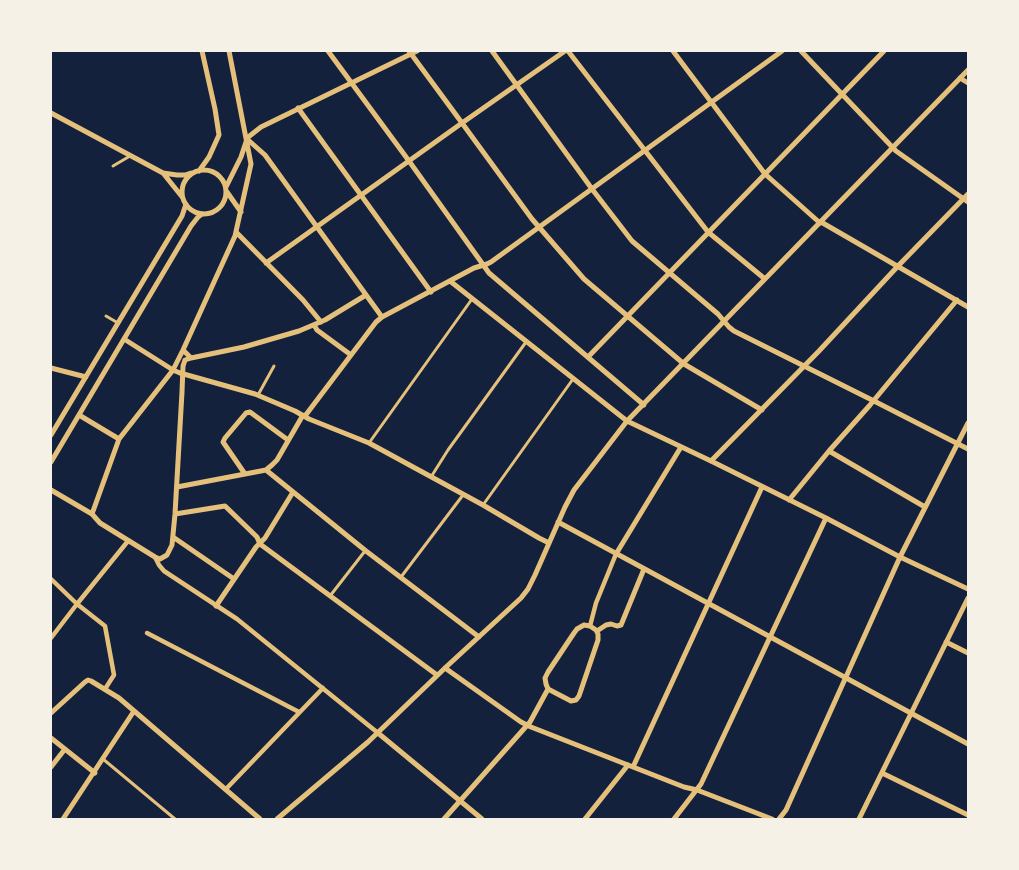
<!DOCTYPE html>
<html>
<head>
<meta charset="utf-8">
<style>
  body { margin:0 }
  #map { position:relative; width:1019px; height:870px; overflow:hidden; background:#14213d; font-family:"Golos Text",sans-serif }
  canvas { display:block }
  .frame { position:absolute; inset:0; border:52px solid #f6f1e7; pointer-events:none }
</style>
</head>
<body>
<div id="map">
<canvas width="1019" height="870"></canvas>
<div class="frame"></div>
</div>
<script>
const g = document.querySelector('canvas').getContext('2d');
g.lineJoin = 'round';
function shape(rows) {
  const path = new Path2D();
  for (const r of rows) {
    if (r.length === 3) {
      path.moveTo(r[0] + r[2], r[1]);
      path.arc(r[0], r[1], r[2], 0, 2 * Math.PI);
      continue;
    }
    path.moveTo(r[0], r[1]);
    for (let i = 2; i < r.length; i += 2) path.lineTo(r[i], r[i + 1]);
  }
  return path;
}
function strokePath(path, color, width, dash) {
  g.strokeStyle = color;
  g.lineWidth = width;
  g.lineCap = dash ? 'butt' : 'round';
  g.setLineDash(dash || []);
  g.stroke(path);
}
strokePath(shape([
  [113,166,130,156],
  [106,316,118,323],
  [258,395,274,366],
  [369,443,472,299],
  [431,477,448,450,526,342],
  [483,505,573,379],
  [401,577,463,495],
  [330,596,365,551],
  [103,759,175,819]
]), '#e5c07b', 3);
strokePath(shape([
  [155,557,159,565,164,571,237,619,378,733],
  [51,579,77,604,105,626,114,675,105,689],
  [590,626,596,603,616,554],
  [147,633,299,712],
  [51,638,77,604,128,541],
  [226,789,323,688]
]), '#e5c07b', 4.5);
strokePath(shape([
  [328,51,409,161,489,273,644,405],
  [409,51,462,123,532,219,584,279,684,364,762,410],
  [492,51,592,189,632,241,718,314,729,327,734,331,874,401,968,449],
  [568,51,708,232,765,279],
  [673,51,765,174,820,223],
  [801,51,896,151,968,202],
  [960,78,968,83],
  [298,108,431,292],
  [51,113,163,173],
  [247,138,261,127,417,51],
  [247,139,265,155,382,317],
  [204,192,22],
  [199,171,209,157,219,135,215,109,202,51],
  [226,187,241,157,247,139],
  [227,192,241,212],
  [183,198,163,173,177,175,185,175,191,173],
  [821,222,968,307],
  [236,232,303,300,321,322],
  [266,263,462,123,565,51],
  [450,281,627,421,711,461,826,518,900,557,968,589],
  [314,325,317,330,351,355],
  [124,339,173,370,180,373,255,394,295,411,309,419,369,443,483,505,539,538,549,543],
  [183,350,191,358,244,347,299,331,325,320,366,295],
  [588,357,884,51],
  [51,368,86,377],
  [79,415,119,439],
  [305,416,376,322,382,317,474,268,487,264,491,262,782,51],
  [51,435,182,216,186,204],
  [829,451,925,507],
  [711,461,819,351,898,266,968,194],
  [51,462,191,226,198,217,202,214],
  [266,470,272,465,277,460,303,415],
  [245,474,223,442,225,438,246,413,250,412,288,440],
  [177,487,266,470,366,551,479,637],
  [51,490,92,514,100,523,155,557,160,559,167,555,172,545,175,514,182,392,183,366,185,360,191,358],
  [789,500,829,451,870,405,957,300],
  [92,514,119,439,173,370,183,350,235,236,251,164,229,51],
  [175,514,225,506,257,537,260,544,437,675],
  [558,522,968,744],
  [173,537,234,579],
  [616,554,681,447],
  [216,606,256,547,265,538,293,492],
  [584,625,590,626,596,630,598,634,598,640,579,696,576,700,571,701,548,689,546,684,545,678,548,672,574,633,577,629,584,625],
  [597,631,606,625,611,624,617,626,621,625,644,569],
  [946,642,968,653],
  [445,668,521,722,531,727,684,787,697,790,772,819],
  [51,713,85,682,88,680,91,681,119,698,260,819],
  [378,733,482,819],
  [51,738,95,773],
  [51,767,65,749],
  [633,767,762,487],
  [882,773,968,815],
  [63,819,134,711],
  [277,819,368,742,445,668,521,598,528,589,535,575,565,507,574,490,627,421,968,70],
  [444,819,530,722,548,689],
  [585,819,628,765],
  [674,819,701,784,826,518],
  [779,819,786,810,900,557,968,423],
  [859,819,968,598]
]), '#e5c07b', 5);
</script>
</body>
</html>
